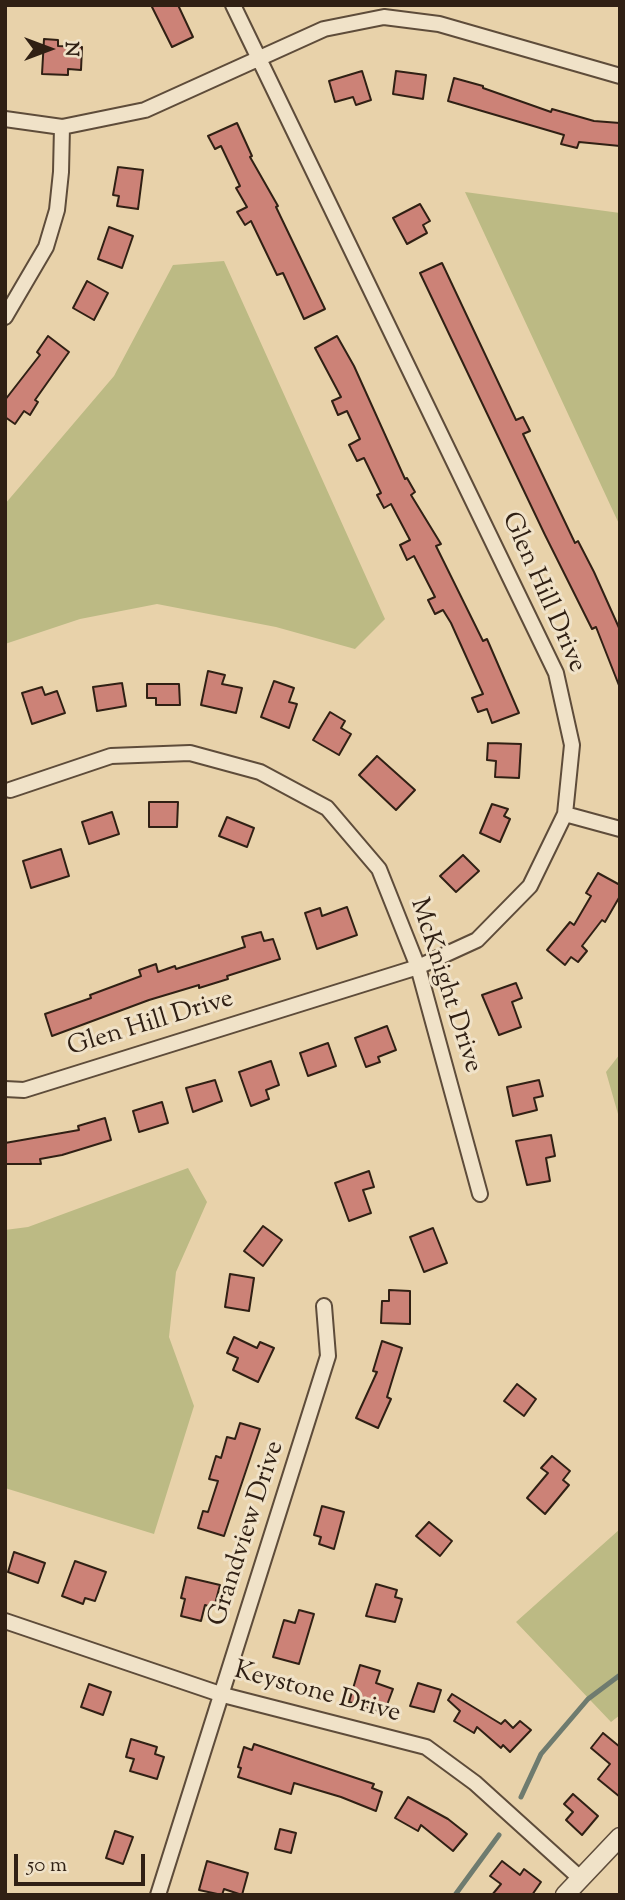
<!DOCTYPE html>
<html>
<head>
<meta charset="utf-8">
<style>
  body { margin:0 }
  #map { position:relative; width:625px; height:1900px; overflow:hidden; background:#e8d2aa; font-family:"Sorts Mill Goudy",serif }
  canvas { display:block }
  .frame { position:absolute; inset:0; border:7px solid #302014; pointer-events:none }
  .north { position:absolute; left:14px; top:14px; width:70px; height:70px; -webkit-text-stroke:5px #f0e2c8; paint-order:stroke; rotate:90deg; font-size:19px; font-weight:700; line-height:28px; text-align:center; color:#302014 }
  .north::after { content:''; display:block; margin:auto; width:24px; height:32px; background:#302014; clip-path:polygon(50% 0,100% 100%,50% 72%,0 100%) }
  .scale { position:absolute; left:14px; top:1854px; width:131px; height:32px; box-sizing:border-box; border:4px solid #302014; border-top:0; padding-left:9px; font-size:21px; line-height:24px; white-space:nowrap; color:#302014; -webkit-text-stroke:5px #f0e2c8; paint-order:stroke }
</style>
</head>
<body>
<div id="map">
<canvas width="625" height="1900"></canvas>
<div class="frame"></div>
<div class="north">N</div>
<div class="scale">50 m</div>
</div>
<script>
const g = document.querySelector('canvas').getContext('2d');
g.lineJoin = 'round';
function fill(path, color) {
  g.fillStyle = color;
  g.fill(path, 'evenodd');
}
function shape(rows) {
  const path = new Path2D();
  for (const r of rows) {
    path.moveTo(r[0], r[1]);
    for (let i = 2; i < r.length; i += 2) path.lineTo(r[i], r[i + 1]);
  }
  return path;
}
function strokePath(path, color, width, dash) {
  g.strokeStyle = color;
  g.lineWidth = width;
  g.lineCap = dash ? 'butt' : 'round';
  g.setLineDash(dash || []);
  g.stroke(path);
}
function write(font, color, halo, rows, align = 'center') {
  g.font = font + ' "Sorts Mill Goudy",serif';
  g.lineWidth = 6;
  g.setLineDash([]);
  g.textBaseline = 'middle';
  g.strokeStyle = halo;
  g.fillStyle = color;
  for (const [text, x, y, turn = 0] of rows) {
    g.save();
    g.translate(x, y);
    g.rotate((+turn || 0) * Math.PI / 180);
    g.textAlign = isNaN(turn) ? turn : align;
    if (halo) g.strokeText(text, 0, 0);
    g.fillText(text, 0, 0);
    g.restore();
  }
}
fill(shape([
  [465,192,620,213,620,526],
  [224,261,385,619,355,649,276,627,157,604,80,619,5,644,5,504,114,376,173,265],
  [620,1054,620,1121,606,1072],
  [188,1168,207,1202,176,1272,169,1337,194,1406,154,1534,5,1488,5,1230,28,1227],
  [620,1529,620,1715,611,1722,516,1622]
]), '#bcba84');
strokePath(shape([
  [521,1797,541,1754,588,1699,620,1675],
  [455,1895,499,1835]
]), '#6e7b6f', 5);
const building = shape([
  [151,5,178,5,193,37,172,47,151,5],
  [44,39,58,40,58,46,82,47,81,70,68,69,68,75,42,74,44,39],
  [362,71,371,100,356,105,353,97,335,102,329,81,362,71],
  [396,71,426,75,423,99,393,94,396,71],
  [454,78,483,86,483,88,551,112,552,109,594,121,620,123,620,146,579,142,577,148,561,144,564,135,448,101,454,78],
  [237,123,252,156,250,157,278,206,276,207,325,309,304,319,283,273,277,275,251,221,245,225,237,212,247,207,236,188,240,186,221,146,215,149,208,136,237,123],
  [118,167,143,170,138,209,117,206,119,196,113,195,118,167],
  [420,204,430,221,423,225,427,233,407,244,393,218,420,204],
  [109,227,133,236,122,268,98,259,109,227],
  [442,263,516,420,523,417,530,431,523,434,575,543,578,541,594,572,620,630,620,688,596,627,592,629,545,535,420,273,442,263],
  [87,281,108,293,94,320,73,308,87,281],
  [48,336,69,352,35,400,38,402,30,415,24,411,15,424,5,417,5,400,40,355,37,352,48,336],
  [337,336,354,366,405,479,407,478,415,492,411,495,441,544,436,546,483,641,487,639,519,713,492,723,487,709,478,712,472,698,483,694,451,623,443,610,435,614,428,600,435,597,414,556,407,560,400,545,410,540,391,504,384,508,377,495,381,493,364,458,357,461,349,445,360,439,347,411,338,415,332,401,341,397,315,348,337,336],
  [208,671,225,675,222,684,242,688,236,713,201,705,208,671],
  [274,681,294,688,289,702,297,704,289,728,261,717,274,681],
  [122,683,126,706,97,711,93,687,122,683],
  [147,684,179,684,180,705,156,705,156,698,147,698,147,684],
  [42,687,45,695,57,691,65,713,32,724,22,693,42,687],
  [330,712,345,721,341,728,351,734,339,755,313,740,330,712],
  [488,743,521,744,519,778,495,777,496,761,487,760,488,743],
  [377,756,415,790,396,810,359,775,377,756],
  [149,802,178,802,177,827,149,827,149,802],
  [492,804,508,809,504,816,510,819,500,842,480,833,492,804],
  [112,812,119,834,89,844,82,822,112,812],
  [227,817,254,828,247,847,219,836,227,817],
  [61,849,69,876,31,888,23,861,61,849],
  [463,855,479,871,456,892,440,876,463,855],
  [598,873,620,885,620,896,605,922,602,920,582,946,587,951,578,962,571,957,565,965,547,950,570,922,574,925,591,896,586,893,598,873],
  [347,907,357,935,317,949,305,913,320,908,322,916,347,907],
  [261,932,264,941,273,939,280,959,227,976,228,979,199,988,199,985,149,1000,52,1036,45,1014,91,998,90,995,141,976,139,970,156,964,158,972,175,966,176,969,245,947,242,937,261,932],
  [516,983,522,998,512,1002,521,1027,499,1035,482,995,516,983],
  [387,1026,396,1050,378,1057,380,1062,366,1067,355,1038,387,1026],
  [328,1043,336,1066,308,1076,300,1053,328,1043],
  [271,1061,279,1085,266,1090,269,1099,251,1106,239,1072,271,1061],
  [215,1080,222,1101,193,1112,186,1088,215,1080],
  [539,1080,543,1096,534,1098,537,1110,513,1116,507,1087,539,1080],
  [162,1102,168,1123,139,1132,133,1111,162,1102],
  [105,1118,111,1140,62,1155,40,1159,41,1164,5,1164,5,1143,79,1130,78,1126,105,1118],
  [551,1135,555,1156,546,1158,550,1181,527,1185,516,1141,551,1135],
  [369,1171,374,1187,363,1190,371,1213,349,1221,335,1183,369,1171],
  [263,1226,282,1240,263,1266,244,1251,263,1226],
  [433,1228,447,1263,424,1272,410,1237,433,1228],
  [230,1274,254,1278,249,1311,225,1307,230,1274],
  [389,1290,410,1291,410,1324,381,1323,382,1301,389,1301,389,1290],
  [234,1337,257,1348,260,1342,274,1348,258,1382,233,1370,238,1358,227,1353,234,1337],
  [382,1341,402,1348,387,1397,391,1399,378,1428,356,1418,377,1372,373,1371,382,1341],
  [517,1384,536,1399,524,1416,504,1401,517,1384],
  [240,1423,260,1429,224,1536,198,1528,203,1511,208,1512,218,1481,209,1479,216,1456,221,1458,227,1437,235,1439,240,1423],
  [552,1456,570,1471,563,1480,569,1485,545,1514,527,1498,548,1473,541,1468,552,1456],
  [322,1506,344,1512,334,1549,319,1544,321,1537,314,1535,322,1506],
  [429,1522,452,1541,440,1556,416,1536,429,1522],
  [14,1552,45,1563,38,1583,8,1572,14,1552],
  [75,1561,106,1572,95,1601,85,1598,83,1604,62,1596,75,1561],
  [186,1577,220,1585,214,1608,205,1605,201,1621,181,1616,185,1599,181,1598,186,1577],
  [376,1584,397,1590,395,1597,402,1599,395,1622,366,1616,376,1584],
  [299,1610,314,1614,299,1664,273,1657,284,1620,295,1623,299,1610],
  [360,1665,380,1671,376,1683,393,1689,384,1713,349,1702,360,1665],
  [418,1683,441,1690,434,1712,410,1706,418,1683],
  [89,1684,111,1692,103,1715,81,1707,89,1684],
  [452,1694,501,1724,505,1720,513,1728,520,1721,531,1730,510,1752,503,1745,501,1748,477,1727,474,1733,454,1721,460,1711,448,1700,452,1694],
  [603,1733,620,1747,620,1797,598,1779,610,1764,591,1748,603,1733],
  [131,1739,157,1747,155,1754,164,1757,157,1779,130,1771,134,1759,126,1757,131,1739],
  [254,1744,374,1784,372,1788,382,1792,376,1811,341,1797,294,1783,291,1794,238,1777,241,1768,238,1767,244,1747,252,1750,254,1744],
  [573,1794,598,1816,582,1835,566,1820,573,1812,564,1804,573,1794],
  [408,1797,448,1819,467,1834,453,1851,421,1825,418,1831,395,1818,408,1797],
  [280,1829,296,1833,291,1853,275,1849,280,1829],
  [115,1831,133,1837,123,1864,106,1858,115,1831],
  [207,1861,248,1873,242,1895,224,1889,222,1895,199,1890,207,1861],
  [502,1861,520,1875,524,1869,541,1882,532,1895,492,1895,501,1884,490,1876,502,1861]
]);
fill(building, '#cc8277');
strokePath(building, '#302014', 2);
const minor = shape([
  [5,119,62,127,145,110,324,29,384,17,439,24,620,76],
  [5,317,46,247,57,210,61,172,62,127],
  [10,790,111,756,190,753,260,772,327,808,379,869,418,967,480,1194],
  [565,814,620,829],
  [5,1089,24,1090,418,967,477,940,530,886,565,814,572,745,556,673,233,5],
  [5,1621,223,1695,426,1747,475,1783,580,1878],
  [158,1895,328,1356,324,1306]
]);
const tertiary = shape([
  [565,1895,620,1837]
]);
strokePath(minor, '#5e4c3a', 18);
strokePath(tertiary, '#5e4c3a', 21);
strokePath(minor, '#f0e2c8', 14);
strokePath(tertiary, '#f0e2c8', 18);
write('26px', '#302014', '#f0e2c8', [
  ["Glen Hill Drive",542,593,66],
  ["McKnight Drive",444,986,72],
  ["Glen Hill Drive",151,1025,-17],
  ["Grandview Drive",248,1534,-72],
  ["Keystone Drive",317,1694,15]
]);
</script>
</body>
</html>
